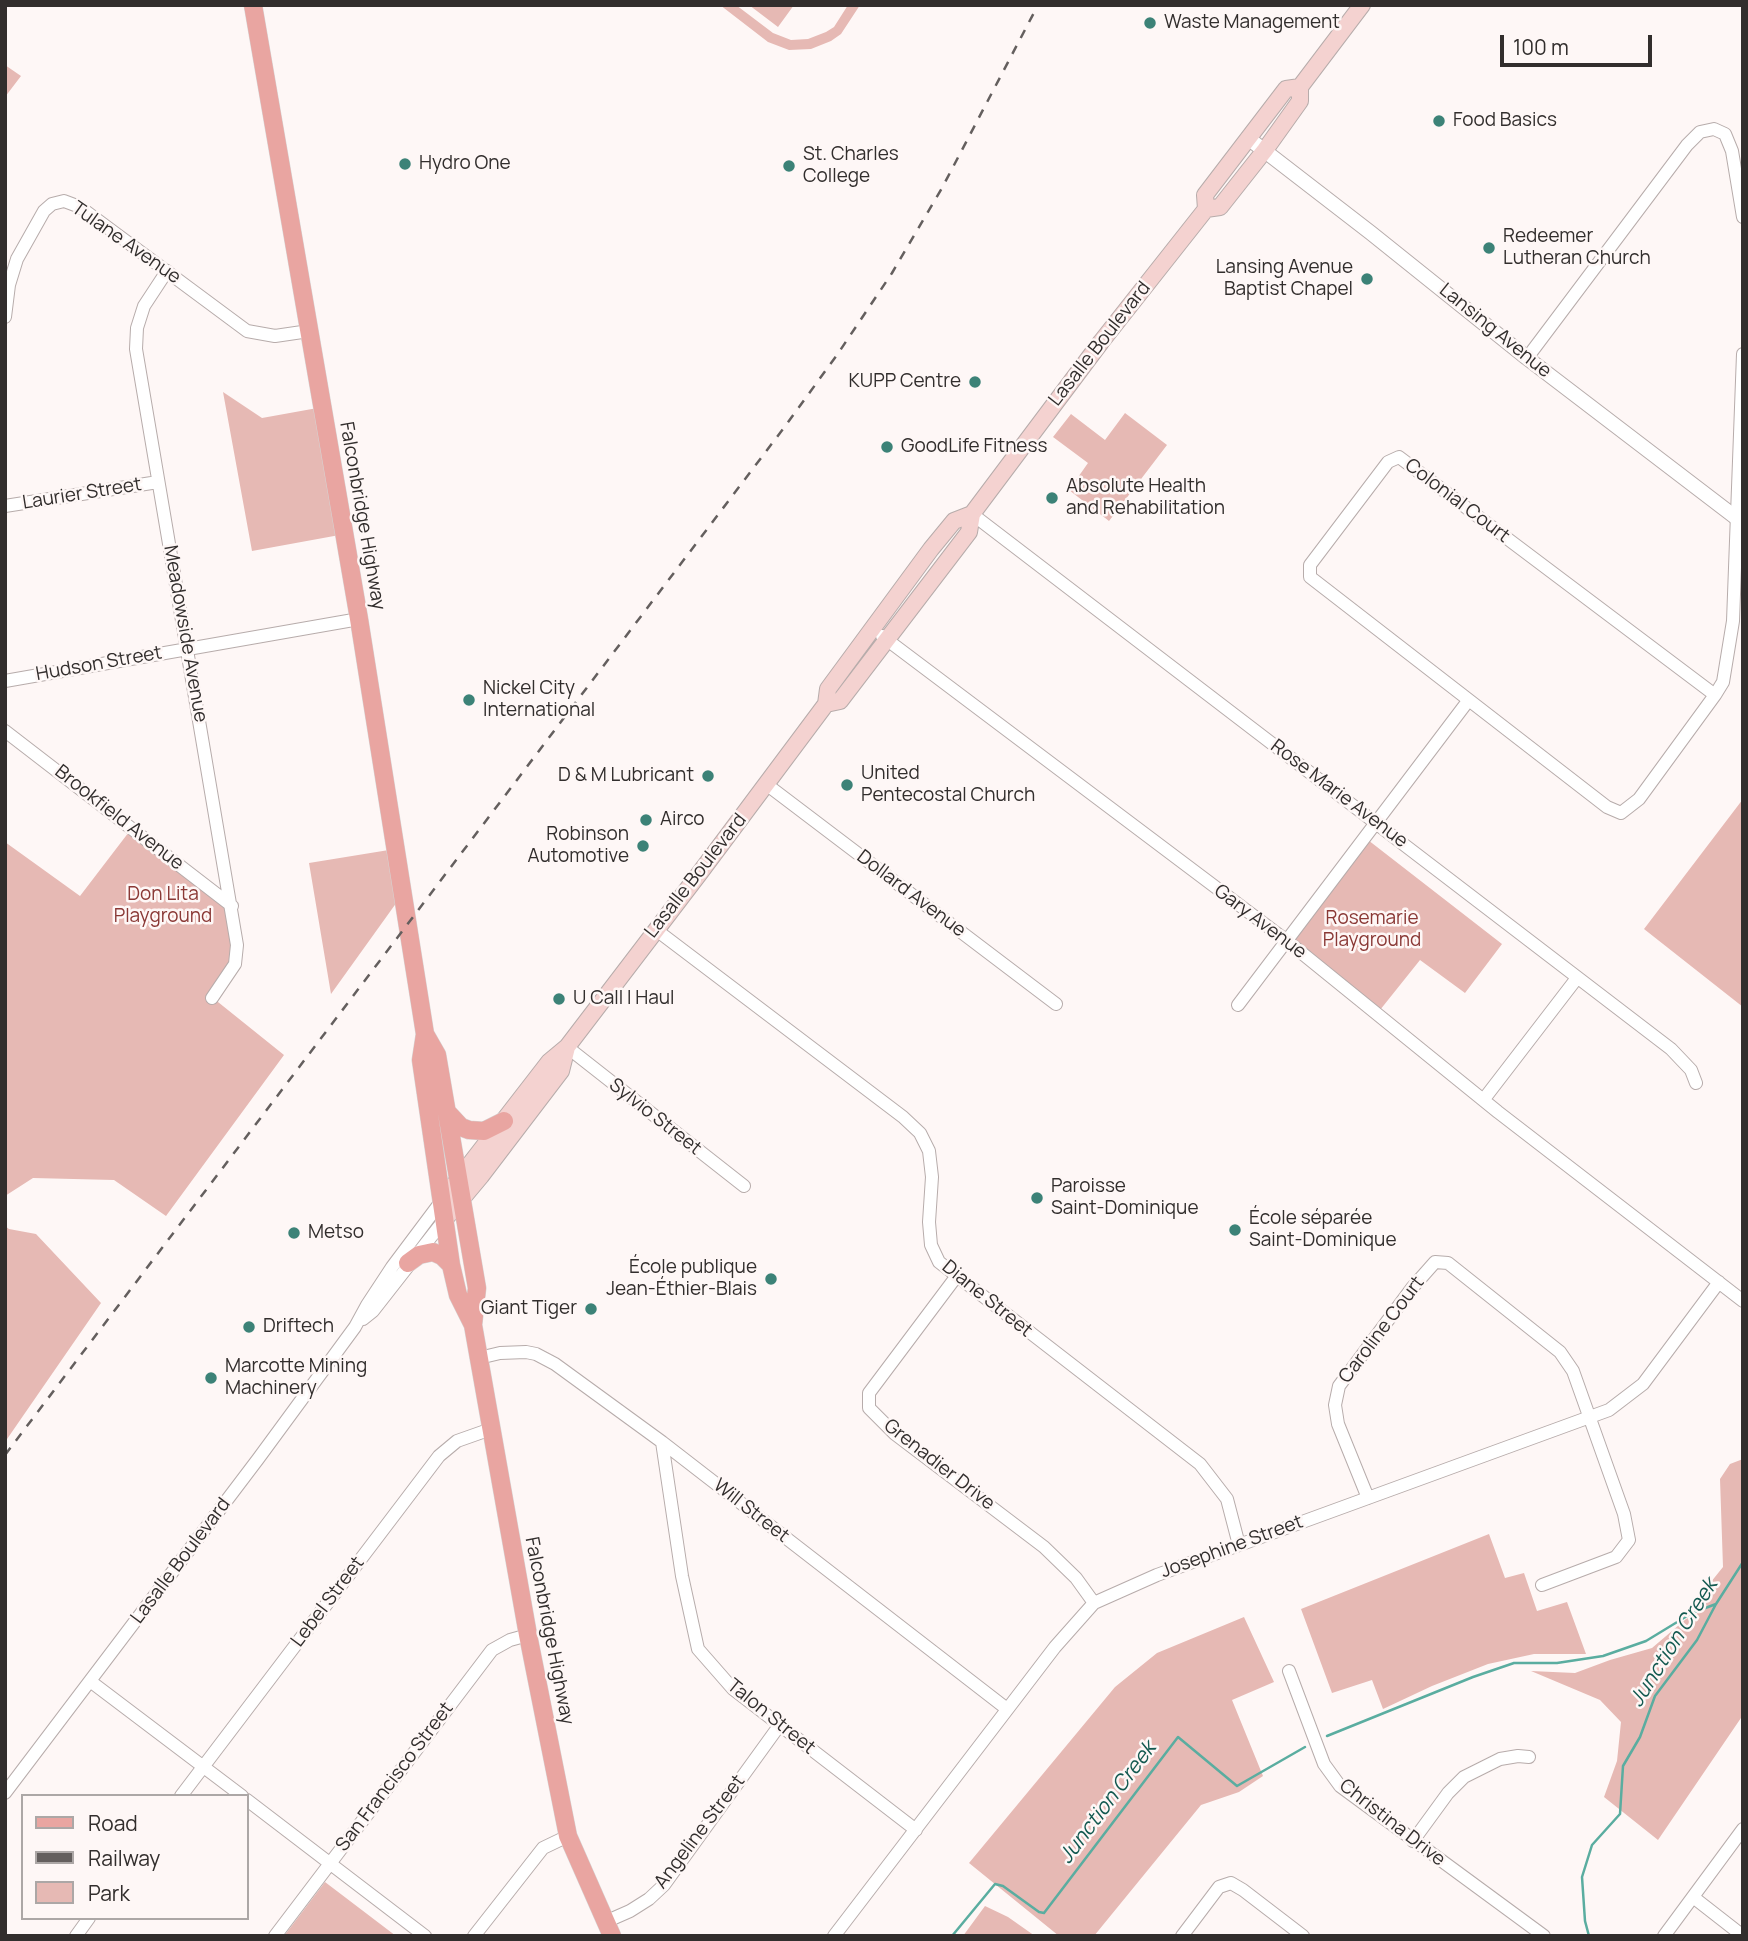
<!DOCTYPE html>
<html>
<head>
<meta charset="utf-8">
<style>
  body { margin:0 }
  #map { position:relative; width:1748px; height:1941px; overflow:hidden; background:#fef7f6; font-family:Manrope,sans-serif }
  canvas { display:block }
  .frame { position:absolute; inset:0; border:7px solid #322e2d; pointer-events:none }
  .legend { position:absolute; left:21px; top:1794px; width:228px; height:126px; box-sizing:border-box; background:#fef7f6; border:2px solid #aca7a6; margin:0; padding:9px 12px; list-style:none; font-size:21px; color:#322e2d }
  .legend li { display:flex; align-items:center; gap:14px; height:35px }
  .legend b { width:35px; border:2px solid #aca7a6 }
  .scale { position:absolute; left:1500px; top:35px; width:152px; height:32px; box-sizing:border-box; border:4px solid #322e2d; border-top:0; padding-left:9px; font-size:21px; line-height:24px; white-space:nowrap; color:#322e2d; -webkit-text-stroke:5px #fef7f6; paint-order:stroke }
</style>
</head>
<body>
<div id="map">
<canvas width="1748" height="1941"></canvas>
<div class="frame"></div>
<ul class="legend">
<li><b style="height:9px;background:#e9a5a1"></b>Road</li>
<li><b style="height:9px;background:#645f5e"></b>Railway</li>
<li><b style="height:19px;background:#e6b9b4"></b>Park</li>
</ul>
<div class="scale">100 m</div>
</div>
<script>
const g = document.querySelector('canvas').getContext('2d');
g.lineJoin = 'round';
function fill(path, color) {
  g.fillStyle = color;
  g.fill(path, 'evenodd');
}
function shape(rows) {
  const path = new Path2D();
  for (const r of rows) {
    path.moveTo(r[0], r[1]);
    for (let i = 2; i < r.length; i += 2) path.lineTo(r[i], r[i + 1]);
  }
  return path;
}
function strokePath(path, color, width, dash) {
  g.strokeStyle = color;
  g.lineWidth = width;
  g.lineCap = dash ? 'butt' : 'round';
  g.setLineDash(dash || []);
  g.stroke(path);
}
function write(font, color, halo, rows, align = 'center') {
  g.font = font + ' Manrope,sans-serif';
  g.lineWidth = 5;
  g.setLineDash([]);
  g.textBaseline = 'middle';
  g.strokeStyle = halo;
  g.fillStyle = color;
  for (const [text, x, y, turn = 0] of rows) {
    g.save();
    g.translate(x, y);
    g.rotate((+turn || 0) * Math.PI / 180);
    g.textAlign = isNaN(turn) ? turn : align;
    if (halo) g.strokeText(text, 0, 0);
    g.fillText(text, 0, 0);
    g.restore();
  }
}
fill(shape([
  [720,5,736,5,773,33,791,40,808,39,826,32,834,27,848,5,860,5,841,34,831,41,811,49,789,50,768,42],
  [749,5,794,5,778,27],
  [5,65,21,76,5,97],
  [223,392,262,418,323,407,345,534,252,551],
  [1125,413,1167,445,1109,521,1069,490,1088,463,1053,437,1071,414,1105,440],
  [1743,799,1743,1007,1644,929],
  [132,828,233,906,238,945,213,998,284,1055,166,1216,114,1180,33,1178,5,1196,5,842,80,896],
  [1368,840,1502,944,1465,993,1420,960,1380,1010,1296,943,1296,936],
  [395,849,402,895,331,994,309,863],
  [5,1226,9,1229,36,1234,101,1303,5,1442],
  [1743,1459,1743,1715,1658,1840,1604,1797,1617,1761,1621,1722,1600,1700,1531,1671,1575,1673,1610,1660,1652,1648,1686,1619,1706,1609,1690,1608,1723,1567,1720,1479,1730,1464],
  [1489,1534,1505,1578,1524,1573,1537,1611,1567,1602,1586,1654,1534,1654,1488,1664,1432,1686,1383,1709,1372,1680,1332,1693,1301,1609],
  [1244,1617,1274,1682,1232,1700,1263,1776,1239,1792,1201,1805,1094,1936,1059,1936,969,1863,1115,1687,1157,1653],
  [325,1882,396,1936,284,1936],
  [985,1906,1008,1917,1035,1936,963,1936]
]), '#e6b9b4');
strokePath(shape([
  [1327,1736,1473,1677,1514,1663,1557,1663,1603,1656,1646,1641,1692,1613,1716,1604],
  [952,1936,995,1884,1003,1886,1039,1912,1044,1913,1178,1737,1237,1786,1305,1747],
  [1589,1936,1585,1921,1582,1877,1592,1845,1620,1814,1623,1766,1640,1737,1655,1696,1697,1640,1716,1604,1743,1562]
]), '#5aada0', 2.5);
const minor = shape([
  [167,271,144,306,137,328,136,349,237,945,235,964,212,998],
  [5,317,9,285,17,259,44,211,52,204,64,201,80,207,247,331,275,336,309,331],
  [1527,358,1687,145,1700,132,1714,129,1725,134,1732,151,1743,217],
  [5,506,158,482],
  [972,514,1671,1049,1691,1070,1696,1083],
  [882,636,1287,941,1498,1112,1743,1301],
  [5,681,359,619],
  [1715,695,1399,457,1388,462,1310,565,1310,577,1607,807,1621,813,1639,799,1715,695,1723,682,1733,621,1743,354],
  [5,731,232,906],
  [766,784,1056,1004],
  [655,929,903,1117,920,1133,929,1151,932,1177,929,1222,931,1245,939,1262,1200,1464,1227,1499,1239,1545],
  [1238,1005,1468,701],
  [567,1047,744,1186],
  [1484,1099,1577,978],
  [956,1277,869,1393,869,1408,895,1434,1044,1547,1076,1578,1094,1603],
  [363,1319,373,1311,445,1219],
  [479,1358,500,1353,526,1352,536,1354,555,1364,662,1442,1007,1709],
  [662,1442,682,1576,698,1649,733,1689,916,1830],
  [1368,1498,1338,1424,1335,1405,1339,1386,1412,1288,1435,1262,1448,1263,1560,1352,1573,1371,1624,1514,1629,1540,1616,1557,1542,1585],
  [1289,1671,1324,1764,1340,1786,1544,1936],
  [90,1681,242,1796],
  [5,1793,258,1459,355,1327,367,1305,392,1267,443,1199],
  [181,1796,439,1456,457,1441,491,1429],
  [247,1800,425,1936],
  [1413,1841,1448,1793,1464,1777,1500,1759,1518,1756,1529,1757],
  [1693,1897,1743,1936],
  [605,1922,630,1911,649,1899,664,1885,779,1726],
  [76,1936,89,1918],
  [275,1936,492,1650,510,1640,528,1635],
  [474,1936,543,1848,568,1836],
  [834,1936,1055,1647,1094,1603,1157,1575,1609,1410,1643,1384,1719,1282],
  [1182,1936,1219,1887,1231,1883,1243,1890,1303,1936],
  [1664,1936,1743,1829]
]);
const tertiary = shape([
  [1248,138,1371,233,1527,358,1743,523]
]);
const secondary = shape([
  [1206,209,1220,207,1265,150,1300,101,1300,87,1362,5],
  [826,704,840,701,969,532,972,514,1101,342,1206,209,1205,195,1286,89,1300,87],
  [443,1199,549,1062,567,1047,699,874,826,704,828,689,931,549,954,521,972,514],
  [445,1219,481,1176,561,1071,567,1047]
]);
const primary = shape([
  [253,5,359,619,425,1034,421,1060,451,1265,458,1295,473,1325,528,1635,568,1836,612,1936],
  [425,1034,437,1055,477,1288,473,1325],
  [447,1112,461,1127,469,1130,484,1131,504,1121],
  [408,1263,419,1255,433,1252,442,1256,451,1265]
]);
strokePath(minor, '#b7acab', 14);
strokePath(tertiary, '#b7acab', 16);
strokePath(secondary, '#b7acab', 18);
strokePath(primary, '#d6d5d5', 19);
strokePath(minor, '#fff', 12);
strokePath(tertiary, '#fff', 14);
strokePath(secondary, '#f4d2d0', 16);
strokePath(primary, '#e9a5a1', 18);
strokePath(shape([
  [5,1455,783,429,837,355,892,273,942,188,1038,5]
]), '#645f5e', 2.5, [9, 9]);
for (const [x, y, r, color] of [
  [1150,23,7,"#3c8277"],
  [1439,121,7,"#3c8277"],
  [405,164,7,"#3c8277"],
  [789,166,7,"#3c8277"],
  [1489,248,7,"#3c8277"],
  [1367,279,7,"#3c8277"],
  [975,382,7,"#3c8277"],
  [887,447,7,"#3c8277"],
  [1052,498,7,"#3c8277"],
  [469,700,7,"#3c8277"],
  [708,776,7,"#3c8277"],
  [847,785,7,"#3c8277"],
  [646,820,7,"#3c8277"],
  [643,846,7,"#3c8277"],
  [559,999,7,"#3c8277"],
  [1037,1198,7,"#3c8277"],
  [1235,1230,7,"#3c8277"],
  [294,1233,7,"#3c8277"],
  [771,1279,7,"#3c8277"],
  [591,1309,7,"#3c8277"],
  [249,1327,7,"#3c8277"],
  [211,1378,7,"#3c8277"]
]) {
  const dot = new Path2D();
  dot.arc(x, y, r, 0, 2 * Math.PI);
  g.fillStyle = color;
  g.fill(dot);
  strokePath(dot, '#fef7f6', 2.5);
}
write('19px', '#322e2d', '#fef7f6', [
  ["Waste Management",1164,23],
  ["Food Basics",1453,121],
  ["St. Charles",803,155],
  ["College",803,177],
  ["Hydro One",419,164],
  ["Redeemer",1503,237],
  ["Lutheran Church",1503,259],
  ["Lansing Avenue",1353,268,"right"],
  ["Baptist Chapel",1353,290,"right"],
  ["KUPP Centre",961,382,"right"],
  ["GoodLife Fitness",901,447],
  ["Absolute Health",1066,487],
  ["and Rehabilitation",1066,509],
  ["Nickel City",483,689],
  ["International",483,711],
  ["United",861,774],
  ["Pentecostal Church",861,796],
  ["D & M Lubricant",694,776,"right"],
  ["Airco",660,820],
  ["Robinson",629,835,"right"],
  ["Automotive",629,857,"right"],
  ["U Call I Haul",573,999],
  ["Paroisse",1051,1187],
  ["Saint-Dominique",1051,1209],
  ["École séparée",1249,1219],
  ["Saint-Dominique",1249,1241],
  ["Metso",308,1233],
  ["École publique",757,1268,"right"],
  ["Jean-Éthier-Blais",757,1290,"right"],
  ["Giant Tiger",577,1309,"right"],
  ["Driftech",263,1327],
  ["Marcotte Mining",225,1367],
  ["Machinery",225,1389]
], 'left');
write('19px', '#322e2d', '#fef7f6', [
  ["Tulane Avenue",126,243,35],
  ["Lansing Avenue",1495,331,39],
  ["Lasalle Boulevard",1100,344,-52],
  ["Laurier Street",82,494,-9],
  ["Colonial Court",1457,501,37],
  ["Falconbridge Highway",362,516,80],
  ["Meadowside Avenue",185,634,80],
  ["Hudson Street",99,664,-10],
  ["Rose Marie Avenue",1339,794,37],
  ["Brookfield Avenue",119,818,38],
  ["Lasalle Boulevard",696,876,-52],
  ["Dollard Avenue",911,894,37],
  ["Gary Avenue",1260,922,37],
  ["Sylvio Street",655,1117,38],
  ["Diane Street",987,1299,39],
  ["Caroline Court",1382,1330,-53],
  ["Grenadier Drive",939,1465,38],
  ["Will Street",751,1511,38],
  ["Josephine Street",1232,1547,-20],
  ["Lasalle Boulevard",181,1561,-53],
  ["Lebel Street",328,1602,-53],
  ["Falconbridge Highway",549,1631,79],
  ["Talon Street",771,1717,39],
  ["San Francisco Street",395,1777,-53],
  ["Christina Drive",1392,1823,38],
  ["Angeline Street",700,1832,-53]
]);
write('19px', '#8a3835', '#fef7f6', [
  ["Don Lita",163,895],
  ["Playground",163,917],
  ["Rosemarie",1372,919],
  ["Playground",1372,941]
]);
write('italic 21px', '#135950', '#fef7f6', [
  ["Junction Creek",1674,1643,-58],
  ["Junction Creek",1108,1803,-53]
]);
</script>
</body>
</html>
